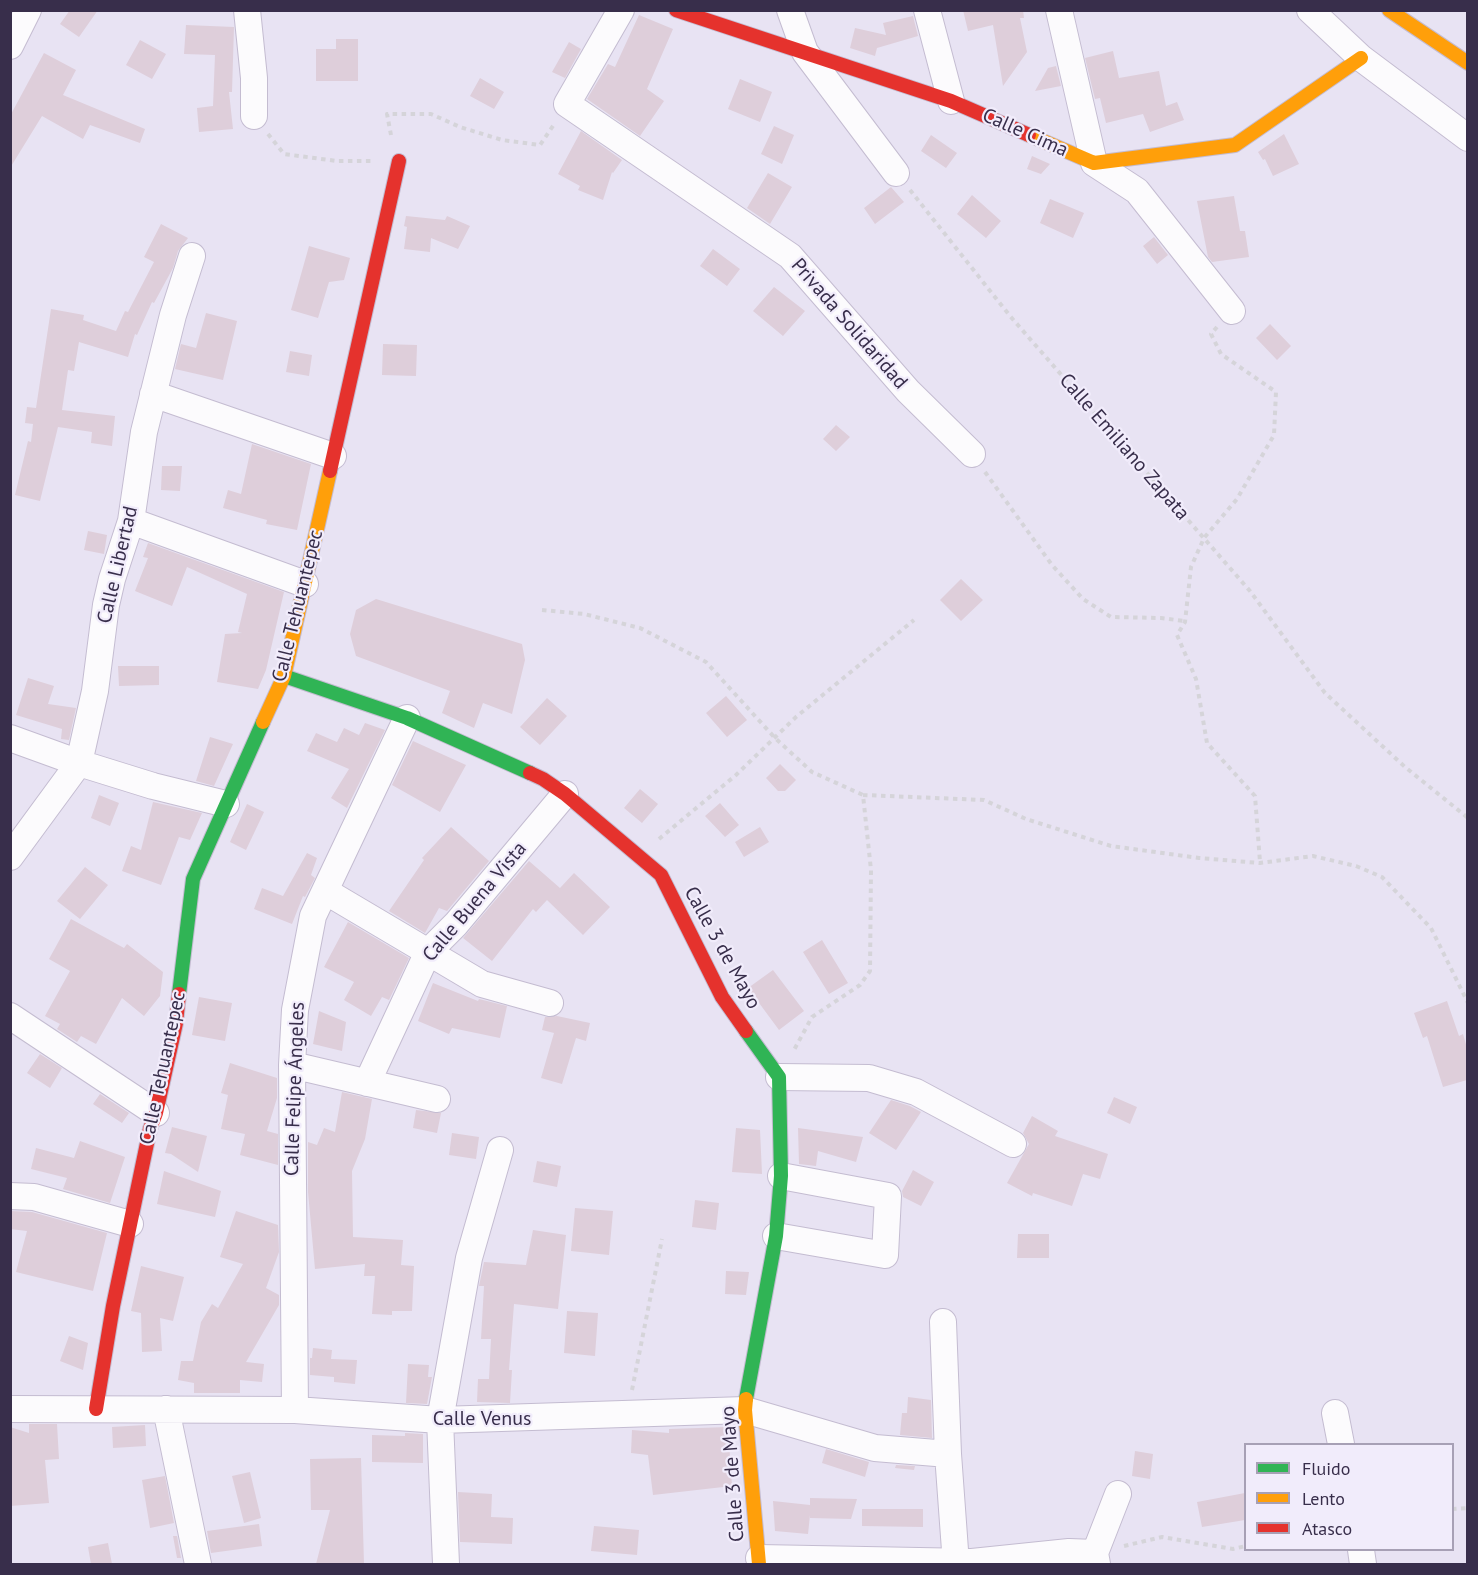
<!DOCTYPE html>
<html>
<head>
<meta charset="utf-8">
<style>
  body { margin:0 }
  #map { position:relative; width:1478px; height:1575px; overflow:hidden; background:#e8e3f3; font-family:"PT Sans",sans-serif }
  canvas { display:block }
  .frame { position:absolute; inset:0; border:12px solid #382e4b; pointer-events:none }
  .legend { position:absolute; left:1244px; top:1443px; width:210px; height:108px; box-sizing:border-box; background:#f1ecfb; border:2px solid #a7a0b5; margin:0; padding:8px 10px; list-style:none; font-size:18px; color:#382e4b }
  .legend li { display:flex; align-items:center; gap:12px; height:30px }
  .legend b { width:30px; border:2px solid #a7a0b5 }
</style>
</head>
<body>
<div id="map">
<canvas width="1478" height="1575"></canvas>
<div class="frame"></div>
<ul class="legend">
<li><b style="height:8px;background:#30b455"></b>Fluido</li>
<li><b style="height:8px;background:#ff9f0a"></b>Lento</li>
<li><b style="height:8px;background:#e5322d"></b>Atasco</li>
</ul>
</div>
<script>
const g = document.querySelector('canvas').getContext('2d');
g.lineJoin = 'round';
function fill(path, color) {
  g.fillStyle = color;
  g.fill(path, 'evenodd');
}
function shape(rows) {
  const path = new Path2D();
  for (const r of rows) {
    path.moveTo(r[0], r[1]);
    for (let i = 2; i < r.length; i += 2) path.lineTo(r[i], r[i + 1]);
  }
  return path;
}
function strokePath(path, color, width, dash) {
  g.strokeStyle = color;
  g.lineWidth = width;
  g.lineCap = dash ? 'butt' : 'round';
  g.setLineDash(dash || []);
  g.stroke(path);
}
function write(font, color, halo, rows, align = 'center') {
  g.font = font + ' "PT Sans",sans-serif';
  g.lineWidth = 4.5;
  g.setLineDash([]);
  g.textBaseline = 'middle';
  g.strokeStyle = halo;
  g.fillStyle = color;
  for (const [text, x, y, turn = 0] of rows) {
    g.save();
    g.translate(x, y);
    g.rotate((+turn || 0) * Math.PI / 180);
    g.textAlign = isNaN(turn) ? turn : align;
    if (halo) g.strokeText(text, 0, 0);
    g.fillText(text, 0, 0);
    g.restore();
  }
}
fill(shape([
  [70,10,98,10,79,37,60,24],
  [963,10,1023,10,1024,18,1020,18,1027,52,1003,86,993,25,968,31],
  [639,15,673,29,647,89,664,101,640,136,587,99,608,64,615,67],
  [913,16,918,36,877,48,875,56,850,48,855,28,886,35,883,23],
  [186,25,234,27,232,92,229,92,233,129,199,132,197,108,213,106,215,55,184,54],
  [336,39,358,39,358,81,316,81,316,49,336,49],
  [140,40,166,54,152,79,126,65],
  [569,42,581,49,565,78,552,72],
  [1113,51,1119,78,1159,71,1166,106,1177,102,1184,120,1150,132,1143,114,1106,123,1100,98,1095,99,1085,58],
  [44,53,76,70,63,95,145,129,140,143,90,125,83,139,42,116,10,168,10,116],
  [1056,66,1061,86,1035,91,1048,68],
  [480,78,504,92,494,109,470,96],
  [740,79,772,92,760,122,728,109],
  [774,126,794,135,782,164,761,154],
  [581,131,622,160,613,173,612,172,603,200,578,190,580,186,558,174],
  [1284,134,1299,164,1273,176,1265,159,1263,160,1258,152],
  [931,135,957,153,946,168,921,151],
  [1032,156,1050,164,1041,174,1027,169],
  [768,173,792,187,770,224,747,208],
  [891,187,904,202,875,224,864,208],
  [972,195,1001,221,986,238,957,214],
  [1234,196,1240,231,1245,231,1249,257,1212,262,1208,257,1197,201],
  [1050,199,1084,213,1073,238,1040,223],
  [406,216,445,220,447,216,470,226,458,249,431,238,430,252,404,249,407,227,404,226],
  [161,224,188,238,178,251,173,268,154,303,152,302,137,335,135,334,128,357,79,342,74,371,68,370,62,410,115,416,112,446,91,443,92,432,58,427,40,501,15,495,28,441,31,442,33,424,25,423,27,407,36,408,51,309,84,315,83,320,116,331,125,311,128,312,154,262,144,257],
  [1154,237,1168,255,1157,264,1143,246],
  [309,246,350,258,344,280,329,282,318,318,291,310],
  [713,249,740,269,727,286,700,266],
  [774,287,805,311,783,336,753,311],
  [206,313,237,321,223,380,175,369,181,344,196,348],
  [1270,324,1291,346,1277,360,1256,338],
  [383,344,417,345,416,376,382,375],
  [290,351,312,355,309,376,286,372],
  [836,425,850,437,836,451,823,439],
  [252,444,311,464,297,530,266,524,267,520,223,508,228,490,241,494],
  [162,466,182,466,180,491,161,490],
  [88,531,107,535,104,554,84,550],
  [148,543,284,592,266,670,258,689,217,682,225,634,242,633,238,632,247,594,187,567,172,606,135,591,148,558,143,557],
  [961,579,983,600,961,621,940,600],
  [376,599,522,644,525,660,512,714,483,703,474,728,442,713,450,691,356,656,350,634,356,610],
  [118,666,159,666,159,685,119,686],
  [28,678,54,686,48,704,76,708,69,740,61,739,62,729,16,715],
  [726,696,747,720,727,737,706,713],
  [547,698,567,716,540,745,520,727],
  [365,723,385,730,347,808,331,798,349,769,307,751,316,733,337,742,344,728,359,735],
  [210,737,233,744,214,786,196,781],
  [413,741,466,765,440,812,392,785],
  [780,764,796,780,785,791,778,791,766,778],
  [640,789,658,804,642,823,624,808],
  [99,795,119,803,110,826,91,818],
  [153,802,202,813,190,840,179,837,161,885,122,871,131,846,141,850],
  [720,803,739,825,725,837,705,816],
  [247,804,264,812,246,850,230,842],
  [451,827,489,861,447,911,439,908,425,933,389,911,424,860,422,858],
  [760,827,769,842,744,857,735,842],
  [307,853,317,858,311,875,315,878,305,897,303,896,292,924,254,909,262,888,283,896],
  [529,861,560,888,574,873,610,907,583,935,547,900,536,912,533,909,492,961,463,938],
  [85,867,108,885,80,919,57,901],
  [71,919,124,948,127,944,163,972,160,996,144,1016,122,998,96,1044,81,1036,77,1042,57,1029,60,1024,45,1016,70,971,49,959],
  [348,922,409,958,389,1000,382,997,371,1016,344,1000,354,982,324,967],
  [822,940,848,983,829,994,803,952],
  [773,970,804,1011,779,1030,748,988],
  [433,983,478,1001,479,999,507,1006,500,1038,452,1028,449,1034,418,1021],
  [199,997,232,1003,225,1041,192,1035],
  [1447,1001,1459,1036,1463,1034,1467,1048,1467,1080,1443,1087,1427,1036,1423,1038,1414,1013],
  [319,1011,346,1022,342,1051,313,1044],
  [557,1016,590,1023,586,1041,576,1038,562,1084,541,1078,554,1033,542,1030,545,1017],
  [40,1054,62,1068,50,1088,27,1073],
  [230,1063,277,1078,277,1098,267,1131,278,1134,278,1165,240,1155,245,1134,221,1129,228,1095,221,1093],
  [342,1092,372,1099,365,1139,352,1171,353,1237,403,1240,401,1265,414,1266,412,1311,392,1311,392,1315,372,1314,375,1276,364,1276,365,1264,315,1269,308,1192,308,1142,317,1145,324,1128,335,1132],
  [100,1094,129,1113,122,1123,93,1104],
  [1114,1097,1137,1107,1130,1124,1107,1113],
  [891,1100,910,1106,921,1112,896,1150,869,1133],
  [416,1110,441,1113,437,1133,413,1128],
  [1032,1116,1058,1131,1055,1136,1108,1154,1100,1179,1083,1174,1072,1206,1033,1193,1032,1196,1007,1183,1029,1144,1023,1133],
  [172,1127,207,1136,198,1172,171,1154,165,1153],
  [736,1128,760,1130,762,1174,732,1172],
  [798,1128,863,1137,856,1162,818,1151,816,1166,799,1164],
  [452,1133,479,1137,476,1159,449,1155],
  [80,1141,125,1157,110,1203,63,1189,67,1178,31,1169,36,1148,74,1158],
  [537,1161,561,1166,557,1187,533,1182],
  [913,1170,934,1182,921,1206,903,1197,902,1191],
  [164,1171,221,1191,215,1217,157,1204],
  [695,1200,719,1203,716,1230,692,1227],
  [575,1208,613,1211,609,1255,571,1251],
  [10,1211,32,1212,107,1233,93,1291,16,1272,27,1231,10,1229],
  [236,1211,278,1225,279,1252,266,1288,279,1295,279,1305,246,1362,264,1364,262,1382,240,1380,240,1393,194,1393,194,1383,178,1380,181,1361,193,1361,201,1322,212,1304,218,1308,243,1264,220,1257],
  [533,1230,566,1235,558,1309,514,1304,509,1370,512,1370,510,1403,477,1402,478,1379,489,1379,491,1339,481,1339,484,1286,479,1286,484,1262,526,1265],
  [1018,1234,1049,1234,1049,1258,1017,1258],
  [141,1266,184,1277,173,1321,160,1318,162,1351,142,1352,141,1313,131,1311],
  [726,1271,749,1272,746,1295,725,1294],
  [567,1311,598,1313,595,1356,564,1353],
  [69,1336,88,1343,83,1370,60,1361],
  [313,1348,332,1350,331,1359,357,1360,355,1384,334,1382,334,1377,310,1375,310,1358,312,1358],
  [408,1364,429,1365,428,1377,432,1377,427,1404,406,1403],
  [908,1397,931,1400,932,1438,900,1435,902,1413,907,1413],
  [29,1424,57,1424,59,1459,45,1460,49,1503,10,1506,10,1427,29,1433],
  [145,1425,146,1446,113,1448,112,1427],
  [728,1427,732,1486,653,1495,648,1455,631,1453,632,1430,669,1433,669,1429],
  [405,1433,423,1434,423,1463,372,1462,372,1435,405,1436],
  [826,1449,869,1462,865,1477,822,1463],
  [1135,1451,1153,1454,1150,1479,1132,1476],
  [361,1458,364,1564,316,1564,330,1510,311,1510,310,1459],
  [896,1465,915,1466,914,1470,895,1468],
  [250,1472,261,1518,244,1523,232,1476],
  [165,1476,174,1523,150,1528,142,1480],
  [458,1492,492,1494,491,1517,513,1518,512,1544,460,1542],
  [1245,1493,1245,1520,1202,1527,1197,1502],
  [810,1498,857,1499,851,1519,810,1518,810,1515,808,1534,775,1531,773,1501,810,1505],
  [862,1509,923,1509,923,1527,862,1526],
  [259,1524,262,1546,211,1553,207,1531],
  [594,1526,639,1530,637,1555,591,1551],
  [173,1536,177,1536,181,1558,177,1558],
  [108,1543,112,1564,91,1564,88,1547]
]), '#deceda');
const street = shape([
  [247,10,254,78,254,116],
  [621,10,567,104,790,256,908,391,972,454],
  [790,10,805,52,896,173],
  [927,10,951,101],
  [1059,10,1094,163,1137,191,1232,311],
  [1310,10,1361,58,1468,138],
  [10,46,28,10],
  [153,394,333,456],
  [131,521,305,584],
  [10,738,79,763,153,786,226,804],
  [10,857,79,763,95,691,106,605,112,579,131,521,144,432,173,315,192,256],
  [325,891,482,984,550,1003],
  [10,1016,156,1113],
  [292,1065,437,1099],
  [779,1077,869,1078,916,1092,1013,1144],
  [367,1083,428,952,456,924,565,794],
  [10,1196,34,1197,130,1224],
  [776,1236,885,1255,888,1196,781,1176],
  [943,1322,948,1454,956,1564],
  [10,1409,295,1410,440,1420,745,1410,875,1448,948,1454],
  [166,1409,198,1564],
  [295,1410,292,1065,295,1010,313,916,407,718],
  [1335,1413,1341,1444],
  [1361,1550,1363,1564],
  [759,1558,972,1562,1069,1552,1095,1553],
  [446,1564,440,1420,469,1258,500,1150],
  [1097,1564,1095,1553,1118,1494]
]);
const fast = shape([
  [284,676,407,718,530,773],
  [179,994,193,879,263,722],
  [746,1031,779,1077,781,1176,776,1236,746,1399]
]);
const slow = shape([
  [1389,10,1468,63],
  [1029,135,1094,163,1235,145,1361,58],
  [263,722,284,676,330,471],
  [746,1399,745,1410,759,1564]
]);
const jam = shape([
  [676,10,951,101,1029,135],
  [330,471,399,161],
  [530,773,543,779,565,794,661,875,722,997,746,1031],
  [96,1409,113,1306,150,1129,156,1113,176,1023,179,994]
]);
strokePath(street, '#c4bcd1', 28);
strokePath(fast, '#c4bcd1', 16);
strokePath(slow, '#c4bcd1', 16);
strokePath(jam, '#c4bcd1', 16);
strokePath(shape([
  [268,134,284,154,337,161,373,161],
  [391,135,387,114,431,114,460,127,502,140,540,145,555,123],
  [910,190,1010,316,1250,591,1325,693,1405,767,1468,818],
  [1217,327,1211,334,1221,354,1276,392,1274,435,1237,499,1204,538,1191,567,1185,622,1177,635,1196,679,1207,743,1255,796,1260,862],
  [985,472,1052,565,1083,599,1111,617,1161,618,1184,621],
  [542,610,584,614,640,628,706,662,775,738,812,772,863,795,871,870,870,971,860,985,812,1017,794,1050],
  [863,795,984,800,1026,819,1111,846,1199,858,1260,863,1313,856,1356,866,1382,877,1431,928,1468,1003],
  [659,839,736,775,796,717,914,620],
  [632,1390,662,1239],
  [1452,1509,1468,1508],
  [1124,1546,1162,1537,1233,1549,1246,1546]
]), '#d5d4d9', 4, [4.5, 4.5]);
strokePath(street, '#fcfbfd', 26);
strokePath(fast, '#30b455', 14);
strokePath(slow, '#ff9f0a', 14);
strokePath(jam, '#e5322d', 14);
write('20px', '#382e4b', '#f1ecfb', [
  ["Calle Cima",1025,133,24],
  ["Privada Solidaridad",849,324,49],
  ["Calle Emiliano Zapata",1124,447,49],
  ["Calle Libertad",118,565,-77],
  ["Calle Tehuantepec",298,606,-76],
  ["Calle Buena Vista",475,902,-50],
  ["Calle 3 de Mayo",722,948,61],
  ["Calle Tehuantepec",163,1068,-78],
  ["Calle Felipe Ángeles",295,1089,-88],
  ["Calle Venus",482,1419],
  ["Calle 3 de Mayo",733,1474,-94]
]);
</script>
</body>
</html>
